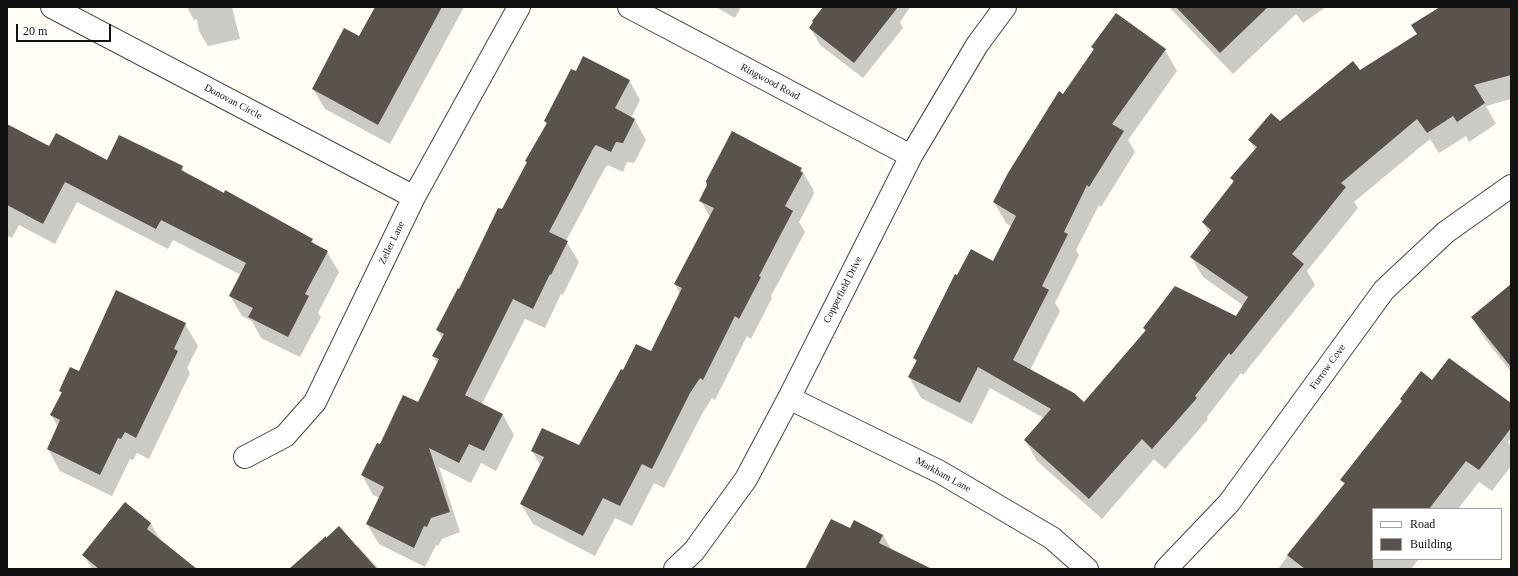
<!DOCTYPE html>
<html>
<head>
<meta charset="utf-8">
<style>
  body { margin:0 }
  #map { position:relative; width:1518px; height:576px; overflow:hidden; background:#fffdf5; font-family:"Times New Roman",serif }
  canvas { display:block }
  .frame { position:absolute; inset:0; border:8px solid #111; pointer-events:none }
  .legend { position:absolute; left:1372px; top:508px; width:130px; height:52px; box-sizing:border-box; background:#fff; border:1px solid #a0a0a0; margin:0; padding:5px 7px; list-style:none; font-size:12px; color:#111 }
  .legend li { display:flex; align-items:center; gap:8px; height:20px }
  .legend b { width:20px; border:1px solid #a0a0a0 }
  .scale { position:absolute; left:16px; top:24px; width:95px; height:18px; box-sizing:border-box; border:2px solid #111; border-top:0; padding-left:5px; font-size:12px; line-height:14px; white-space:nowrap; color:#111; -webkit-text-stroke:3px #fff; paint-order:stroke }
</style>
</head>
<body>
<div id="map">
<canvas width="1518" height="576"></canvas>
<div class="frame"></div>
<ul class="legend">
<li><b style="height:5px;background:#fff"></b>Road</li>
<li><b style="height:11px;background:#5a524d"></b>Building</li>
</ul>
<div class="scale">20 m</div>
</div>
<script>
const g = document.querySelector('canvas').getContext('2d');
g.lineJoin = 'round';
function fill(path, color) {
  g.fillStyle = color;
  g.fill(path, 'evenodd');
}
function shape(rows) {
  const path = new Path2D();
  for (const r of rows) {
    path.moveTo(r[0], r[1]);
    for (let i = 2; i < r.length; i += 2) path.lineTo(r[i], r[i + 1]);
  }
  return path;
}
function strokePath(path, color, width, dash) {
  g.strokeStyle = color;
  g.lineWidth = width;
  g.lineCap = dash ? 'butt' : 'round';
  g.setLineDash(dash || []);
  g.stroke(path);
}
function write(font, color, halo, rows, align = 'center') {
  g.font = font + ' "Times New Roman",serif';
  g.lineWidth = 4;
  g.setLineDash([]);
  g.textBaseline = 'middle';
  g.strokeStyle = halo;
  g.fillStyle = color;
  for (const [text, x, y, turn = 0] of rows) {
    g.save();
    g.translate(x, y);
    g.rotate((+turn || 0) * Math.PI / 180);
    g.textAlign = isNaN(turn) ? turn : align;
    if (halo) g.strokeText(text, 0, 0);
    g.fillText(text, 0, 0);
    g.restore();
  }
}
fill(shape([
  [187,7,232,7,240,39,208,46,199,31,197,19,194,20],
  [376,7,464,7,390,144,325,109,313,89,359,37],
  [716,7,741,7,735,18],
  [828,7,910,7,900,22,903,28,863,78,820,45,811,29],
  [1169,7,1326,7,1303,23,1296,14,1233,74],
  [1442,7,1511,7,1511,99,1486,106,1496,124,1469,142,1466,136,1439,153,1430,139,1354,202,1358,208,1307,271,1315,285,1243,375,1241,373,1207,417,1208,419,1165,469,1154,459,1102,519,1037,461,1025,440,1044,418,990,388,972,424,921,398,909,377,917,363,914,358,994,262,1012,227,1006,223,994,202,1063,95,1094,51,1092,47,1165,50,1177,71,1128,140,1135,152,1101,207,1099,205,1076,250,1079,255,1055,303,1060,311,1030,370,1084,403,1146,332,1144,328,1237,318,1244,306,1203,277,1191,257,1209,233,1203,222,1234,183,1232,178,1255,150,1250,140,1418,35],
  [576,72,629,80,640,100,631,118,635,120,646,140,634,163,627,162,623,172,608,165,605,168,566,241,579,262,563,295,561,294,545,328,525,319,482,404,503,415,514,435,496,471,481,463,471,483,439,467,460,532,442,539,438,546,436,545,425,567,379,544,367,524,380,498,373,495,362,475,380,445,419,404,438,364,433,356,442,338,437,330,527,163,526,161,547,124,545,121],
  [7,134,50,147,107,161,182,167,186,174,312,240,315,245,327,252,339,272,318,313,321,317,300,357,261,338,252,321,242,316,230,296,241,275,173,240,168,249,77,202,55,244,19,225,12,238,7,236],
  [801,169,813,189,814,194,799,222,805,232,771,296,772,298,751,339,747,336,715,400,712,398,702,414,664,488,654,483,632,526,615,518,595,556,533,524,521,504,541,466,532,451,580,447,623,372,652,353,680,294,675,284,710,217,701,201],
  [1511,286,1511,372,1485,339,1472,317],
  [185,324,198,346,187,368,190,373,149,459,137,453,133,460,130,459,112,496,60,471,48,449,58,427,51,415,62,394,60,391,79,372],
  [1433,381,1511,407,1511,438,1508,442,1511,447,1511,466,1492,491,1479,482,1458,509,1373,509,1373,559,1419,559,1411,569,1278,569,1309,527,1311,528,1344,485,1342,480,1403,402,1401,399],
  [125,504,151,524,160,540,196,569,92,569,84,555],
  [851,530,883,535,891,549,929,569,812,569],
  [357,545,379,569,291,569,356,547]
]), '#0003');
fill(shape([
  [375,7,442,7,378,125,312,89,344,28,359,36],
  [823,7,898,7,854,63,809,28,813,22,812,21],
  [1176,7,1268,7,1220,53],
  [1440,7,1511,7,1511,75,1474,85,1485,103,1457,122,1453,116,1427,133,1417,119,1341,183,1346,187,1292,254,1304,264,1231,355,1229,353,1195,396,1197,398,1152,449,1142,439,1089,499,1024,440,1051,409,978,367,960,403,908,377,917,360,913,358,955,274,957,275,971,249,993,261,1016,216,993,202,1008,173,1059,91,1063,94,1094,49,1091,47,1116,13,1166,49,1112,124,1124,131,1089,187,1087,185,1064,232,1068,234,1042,286,1049,290,1013,360,1074,393,1084,402,1146,330,1143,328,1175,286,1236,316,1248,297,1190,257,1211,230,1202,222,1234,181,1230,178,1257,147,1248,140,1271,113,1280,121,1353,61,1360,70,1417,34,1411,25],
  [583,56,630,80,615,108,635,119,623,143,616,142,611,152,596,145,594,147,549,232,568,241,551,275,550,274,533,309,513,299,465,395,503,414,484,451,469,444,459,463,429,448,450,512,431,518,427,527,424,526,414,548,366,524,384,487,361,475,377,443,380,444,403,395,418,402,439,359,432,356,444,334,436,330,458,288,459,289,498,208,502,209,527,162,525,161,547,123,544,121,571,69,576,71],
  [7,124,49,146,56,133,107,160,119,135,183,166,181,170,224,193,225,190,313,239,311,242,328,251,305,294,309,296,288,337,248,317,253,308,229,296,246,263,161,220,156,229,65,182,43,224,7,205],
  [732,131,802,168,800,171,803,173,785,206,793,211,759,276,761,277,739,319,735,316,703,380,700,378,690,393,652,469,642,464,620,506,603,498,583,536,520,504,544,457,531,451,542,428,579,445,621,369,623,370,636,344,651,351,682,288,674,284,714,208,699,201,707,185,706,181],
  [1511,284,1511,367,1471,317],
  [116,290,186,323,174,349,178,351,136,438,125,432,121,439,118,438,100,475,47,449,60,420,50,415,62,392,59,391,70,367,79,371],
  [1449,358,1511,403,1511,428,1479,470,1466,461,1429,509,1373,509,1373,569,1305,569,1287,555,1345,483,1340,480,1402,401,1400,399,1421,371,1432,380],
  [125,502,151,523,147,529,197,569,99,569,82,555],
  [831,519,850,528,854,520,883,535,879,543,932,569,805,569],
  [339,526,377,569,289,569,326,536,326,538]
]), '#5a524d');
const street = shape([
  [52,7,414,197],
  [629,7,911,156],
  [789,398,940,472,1052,538,1087,569],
  [245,457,285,436,315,402,414,197,519,7],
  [675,569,694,551,746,479,789,398,911,156,977,45,1005,7],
  [1166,569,1229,503,1384,290,1446,232,1511,186]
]);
strokePath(street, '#444', 24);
strokePath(street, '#fff', 22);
write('10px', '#111', '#fff', [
  ["Ringwood Road",770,82,28],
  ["Donovan Circle",233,102,28],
  ["Zeller Lane",392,243,-64],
  ["Copperfield Drive",843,290,-63],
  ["Furrow Cove",1328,367,-54],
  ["Markham Lane",943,475,29]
]);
</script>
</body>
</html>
